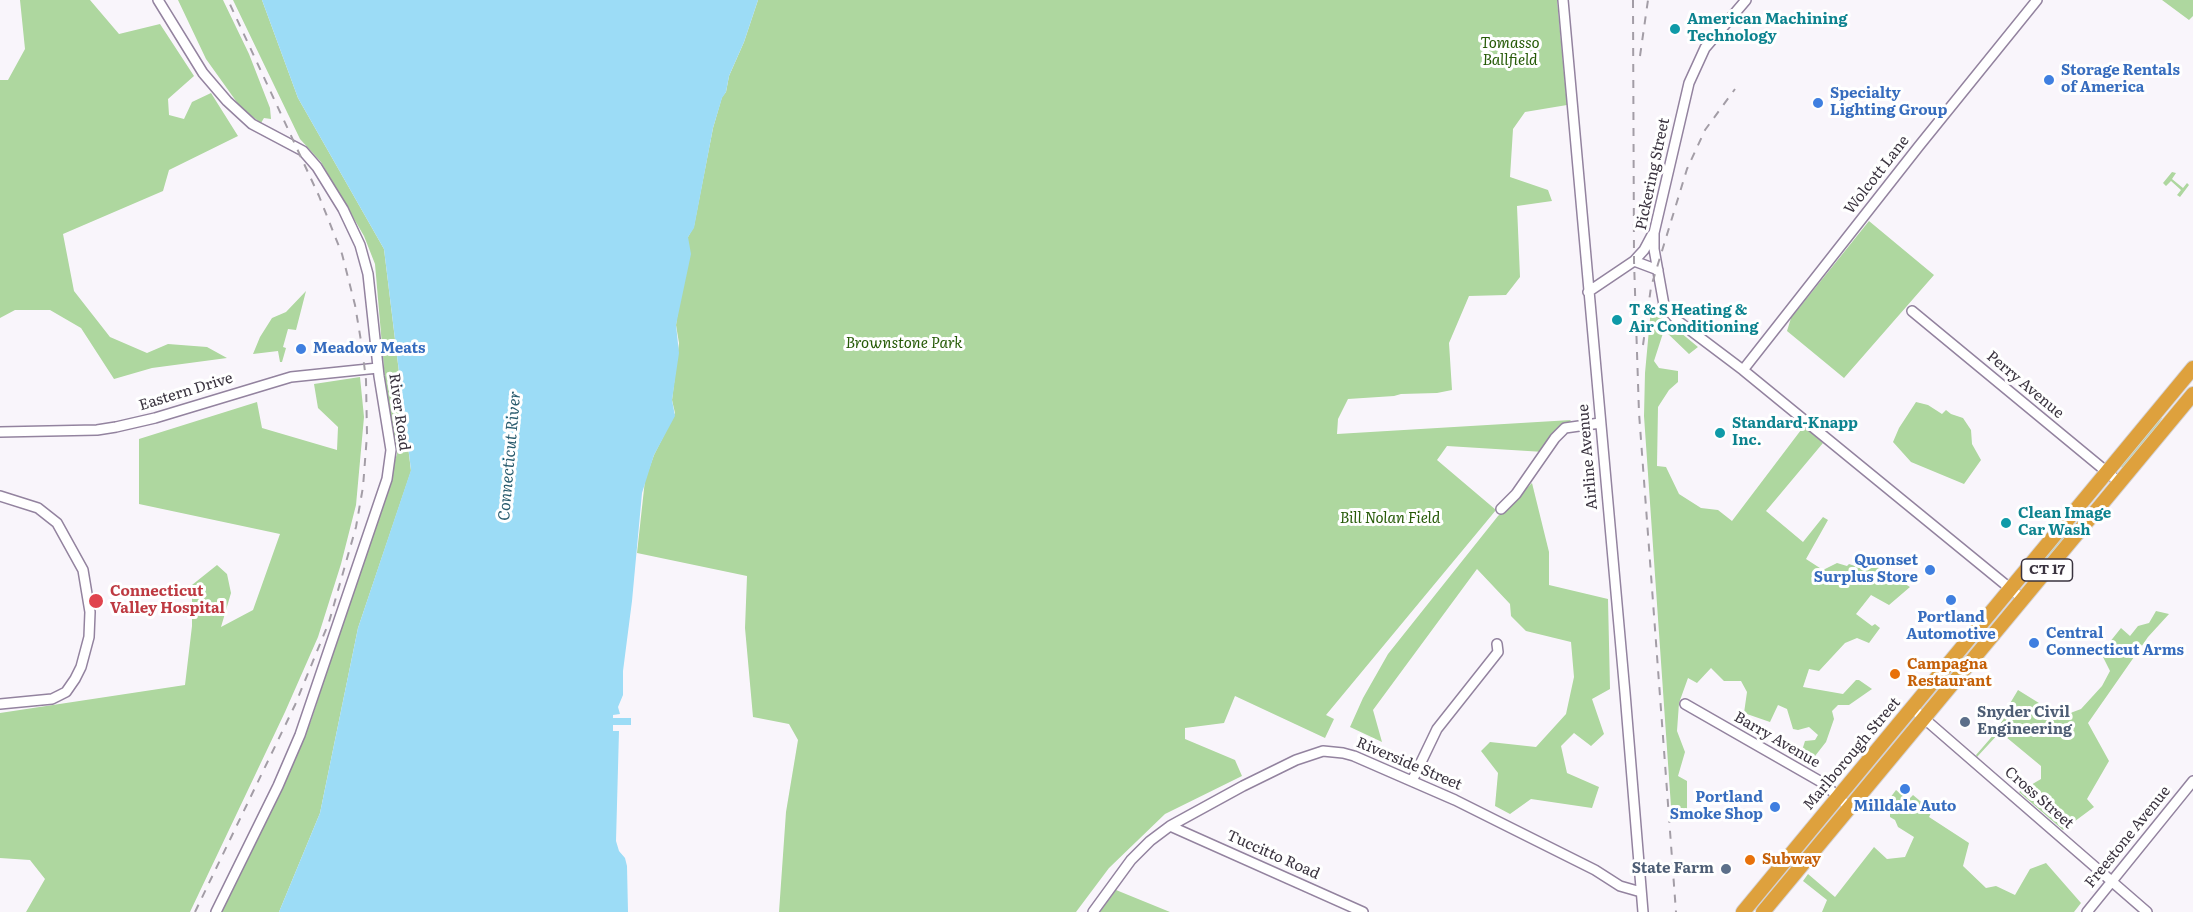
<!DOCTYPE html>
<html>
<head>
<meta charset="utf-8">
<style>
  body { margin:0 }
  canvas { display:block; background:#f9f5fb }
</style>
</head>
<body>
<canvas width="2193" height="912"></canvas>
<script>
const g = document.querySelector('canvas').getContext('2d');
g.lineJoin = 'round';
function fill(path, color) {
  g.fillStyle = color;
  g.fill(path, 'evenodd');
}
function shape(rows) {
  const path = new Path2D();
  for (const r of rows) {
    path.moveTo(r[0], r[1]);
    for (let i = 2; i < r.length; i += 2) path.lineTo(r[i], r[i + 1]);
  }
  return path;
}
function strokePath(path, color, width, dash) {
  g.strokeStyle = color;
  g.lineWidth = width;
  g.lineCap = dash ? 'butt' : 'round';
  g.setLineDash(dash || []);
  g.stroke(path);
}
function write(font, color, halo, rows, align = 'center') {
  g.font = font + ' Literata,serif';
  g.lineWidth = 6;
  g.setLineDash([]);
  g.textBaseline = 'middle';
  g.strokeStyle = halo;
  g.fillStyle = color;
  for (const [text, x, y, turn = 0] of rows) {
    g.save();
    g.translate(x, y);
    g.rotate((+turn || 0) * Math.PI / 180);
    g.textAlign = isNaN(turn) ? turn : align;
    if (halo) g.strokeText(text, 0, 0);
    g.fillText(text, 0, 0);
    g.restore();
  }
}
fill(shape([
  [20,0,90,0,119,34,160,24,194,76,168,99,169,115,184,119,192,102,211,93,238,136,169,170,163,191,63,234,74,291,110,337,147,353,168,344,207,347,227,358,152,368,114,379,81,328,50,310,15,310,0,318,0,80,8,80,25,49],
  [178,0,223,0,249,54,270,108,271,119,264,118,261,123,241,108,206,59],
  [233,0,262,0,298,98,384,249,411,471,358,628,320,813,279,912,222,912,274,803,311,721,397,454,385,380,375,264,364,236,321,162,300,139],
  [758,0,1557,0,1567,105,1525,112,1513,129,1510,177,1548,190,1552,201,1517,206,1520,277,1506,295,1469,296,1449,343,1452,390,1437,393,1401,394,1394,396,1348,399,1338,419,1337,434,1571,420,1544,452,1447,446,1437,460,1496,510,1326,715,1334,719,1325,738,1235,696,1224,723,1185,728,1185,739,1235,760,1242,776,1165,814,1109,868,1076,912,779,912,786,812,798,740,789,724,753,717,745,628,747,576,637,553,645,480,654,455,675,413,672,400,679,343,676,325,688,237,694,226,713,128,722,97,726,92,729,76,744,42],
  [2162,0,2193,0,2193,16,2189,20],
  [2172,172,2176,173,2172,179,2183,188,2187,183,2189,185,2180,197,2177,195,2181,190,2171,181,2166,186,2163,183],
  [1869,221,1934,275,1844,378,1787,331,1791,318],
  [306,291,296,330,288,329,283,347,286,348,282,362,280,362,278,351,253,354,260,337,272,318,286,312],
  [1651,308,1698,347,1689,354,1664,330,1654,361,1659,368,1678,371,1678,382,1669,390,1658,407,1657,466,1666,467,1679,494,1701,508,1718,510,1732,521,1804,426,1823,443,1766,511,1803,542,1823,517,1828,520,1806,559,1823,570,1837,563,1847,566,1849,564,1867,570,1876,566,1910,587,1889,605,1871,595,1856,614,1872,626,1875,624,1880,628,1869,643,1857,638,1845,643,1819,671,1809,669,1803,687,1843,694,1856,680,1859,680,1872,689,1849,705,1838,705,1832,711,1834,719,1826,742,1808,765,1799,760,1805,741,1815,740,1818,735,1809,727,1798,730,1793,729,1787,709,1778,705,1770,722,1744,713,1747,692,1741,681,1724,681,1711,668,1697,683,1688,678,1679,703,1677,731,1685,752,1678,776,1687,781,1687,816,1672,821,1644,416,1645,373],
  [360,377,364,417,356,505,341,564,318,637,285,712,190,912,26,912,45,879,30,860,0,858,0,713,185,685,192,626,192,585,217,565,227,574,231,593,221,627,253,610,280,534,139,504,139,439,257,402,262,428,337,450,338,427,318,408,314,384],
  [1916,402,1928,405,1942,414,1946,410,1951,414,1963,418,1971,430,1972,444,1981,460,1964,484,1911,462,1893,442,1899,428],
  [2160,416,2162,418,2150,439,2122,468,2120,465],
  [1532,483,1549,552,1549,585,1608,599,1610,689,1592,699,1604,734,1591,746,1574,733,1561,746,1567,773,1599,787,1592,808,1531,799,1510,814,1495,806,1498,773,1481,751,1490,742,1536,747,1566,714,1574,677,1571,642,1526,631,1511,616,1510,604,1477,569,1373,710,1382,742,1350,727,1363,698,1388,654,1498,516],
  [2078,517,2066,539,2040,571,2038,570,2045,556],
  [2156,611,2169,614,2148,637,2088,723,2109,761,2087,799,2094,807,2063,830,2019,792,2041,779,2041,766,2000,732,1977,757,1976,755,2002,725,2000,720,2018,690,2055,713,2065,715,2081,709,2102,686,2110,671,2101,653,2121,628,2130,636,2138,626,2149,623],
  [1896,790,1908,800,1913,795,1932,811,1929,817,1969,843,1963,866,1986,888,1996,886,2015,895,2030,869,2046,863,2081,903,2074,912,1822,912,1827,900,1803,881,1808,874,1835,897,1874,847,1887,859,1905,857,1914,837,1898,827,1895,820,1890,817,1890,811,1884,806],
  [1116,890,1170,912,1100,912]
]), '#aed79f');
fill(shape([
  [262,0,758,0,744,42,729,76,726,92,722,98,713,128,694,228,688,237,691,254,676,325,679,353,672,400,675,416,654,455,642,493,632,601,623,671,623,695,618,707,620,714,613,715,613,718,631,718,631,725,613,725,613,731,619,731,616,841,619,851,625,858,627,866,628,912,279,912,320,813,358,628,411,470,384,249,298,98]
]), '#9cdcf6');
const minor = shape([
  [158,0,203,73,227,101,252,124,303,151,317,167,343,209,360,245,368,274,379,376,391,450,387,479,300,735,278,786,216,912],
  [1563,0,1625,693,1643,912],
  [1746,0,1705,48,1689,83,1654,233,1654,249,1664,305,1678,321,1743,370,2023,599],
  [1634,261,1658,270],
  [1588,292,1634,261,1644,250,1652,235],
  [1912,311,2119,482],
  [1743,370,1919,146,2037,0],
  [0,432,97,430,116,427,155,418,291,377,378,368],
  [0,496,38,508,57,523,83,570,90,612,89,637,81,667,75,679,66,692,52,699,0,704],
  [1501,509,1516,494,1555,438,1565,428,1600,423],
  [1685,704,1823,783,1850,808],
  [1912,708,2147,912],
  [1412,781,1437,729,1498,652,1497,644],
  [1170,826,1363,912],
  [1093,912,1131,860,1150,841,1170,826,1243,786,1296,760,1323,751,1343,753,1354,756,1455,800,1595,870,1620,886,1641,892],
  [2087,912,2193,781]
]);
const highway = shape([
  [1743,912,2193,368],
  [1763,912,2193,394]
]);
strokePath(minor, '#93839f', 12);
strokePath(highway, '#d4d2d5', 16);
strokePath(minor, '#fff', 9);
strokePath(highway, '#dea13d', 14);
strokePath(shape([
  [1633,0,1634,261,1639,413,1676,912],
  [1640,56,1648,0],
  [1643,345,1651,287,1687,169,1705,130,1735,89],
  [195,912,295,705,329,622,356,527,363,487,367,435,366,380,362,347,355,305,342,254,319,196,228,0]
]), '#a39da6', 2, [8, 8]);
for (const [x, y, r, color] of [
  [1675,29,6,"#0f9aa8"],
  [2049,80,6,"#3f7fe0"],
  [1818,103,6,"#3f7fe0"],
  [1617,320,6,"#0f9aa8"],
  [301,349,6,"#3f7fe0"],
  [1720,433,6,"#0f9aa8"],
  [2006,523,6,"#0f9aa8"],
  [1930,570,6,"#3f7fe0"],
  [1951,600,6,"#3f7fe0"],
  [96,601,8,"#e0444e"],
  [2034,643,6,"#3f7fe0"],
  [1895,674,6,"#e8710a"],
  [1965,722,6,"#5c6f8a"],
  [1905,789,6,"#3f7fe0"],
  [1775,807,6,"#3f7fe0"],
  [1750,860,6,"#e8710a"],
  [1726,869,6,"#5c6f8a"]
]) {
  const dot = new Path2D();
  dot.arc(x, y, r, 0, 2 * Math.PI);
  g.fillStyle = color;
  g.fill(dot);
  strokePath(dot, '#fff', 2);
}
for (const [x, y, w] of [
  [2047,570,51]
]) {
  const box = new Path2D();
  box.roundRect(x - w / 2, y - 11, w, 22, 4.5);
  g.fillStyle = '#fff';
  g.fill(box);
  strokePath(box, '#3a333f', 1.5);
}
write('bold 14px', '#3a333f', null, [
  ["CT 17",2047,570]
]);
write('bold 15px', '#0d838f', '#fff', [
  ["American Machining",1687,20],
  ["Technology",1687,37],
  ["T & S Heating &",1629,311],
  ["Air Conditioning",1629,328],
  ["Standard-Knapp",1732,424],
  ["Inc.",1732,441],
  ["Clean Image",2018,514],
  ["Car Wash",2018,531]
], 'left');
write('italic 15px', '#265a07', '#fff', [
  ["Tomasso",1510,44],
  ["Ballfield",1510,61],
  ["Brownstone Park",904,344],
  ["Bill Nolan Field",1390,519]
]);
write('bold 15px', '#366cbe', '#fff', [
  ["Storage Rentals",2061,71],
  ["of America",2061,88],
  ["Specialty",1830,94],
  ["Lighting Group",1830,111],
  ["Meadow Meats",313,349],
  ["Quonset",1918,561,"right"],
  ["Surplus Store",1918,578,"right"],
  ["Portland",1951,618,"center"],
  ["Automotive",1951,635,"center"],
  ["Central",2046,634],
  ["Connecticut Arms",2046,651],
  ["Portland",1763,798,"right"],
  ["Smoke Shop",1763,815,"right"],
  ["Milldale Auto",1905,807,"center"]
], 'left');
write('15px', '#3a333f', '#fff', [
  ["Pickering Street",1653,174,-78],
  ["Wolcott Lane",1877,175,-52],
  ["Perry Avenue",2025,385,40],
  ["Eastern Drive",186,392,-17],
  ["River Road",399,412,82],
  ["Airline Avenue",1588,457,-95],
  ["Barry Avenue",1777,740,30],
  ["Marlborough Street",1852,754,-50],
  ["Riverside Street",1409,764,23],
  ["Cross Street",2039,798,41],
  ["Freestone Avenue",2128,837,-51],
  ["Tuccitto Road",1273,855,24]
]);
write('bold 15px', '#be3a42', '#fff', [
  ["Connecticut",110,592],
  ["Valley Hospital",110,609]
], 'left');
write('bold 15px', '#c56008', '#fff', [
  ["Campagna",1907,665],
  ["Restaurant",1907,682],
  ["Subway",1762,860]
], 'left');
write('bold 15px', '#4e5e75', '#fff', [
  ["Snyder Civil",1977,713],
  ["Engineering",1977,730],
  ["State Farm",1714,869,"right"]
], 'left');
write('italic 16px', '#295b6d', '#fff', [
  ["Connecticut River",510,456,-85]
]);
</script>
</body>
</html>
